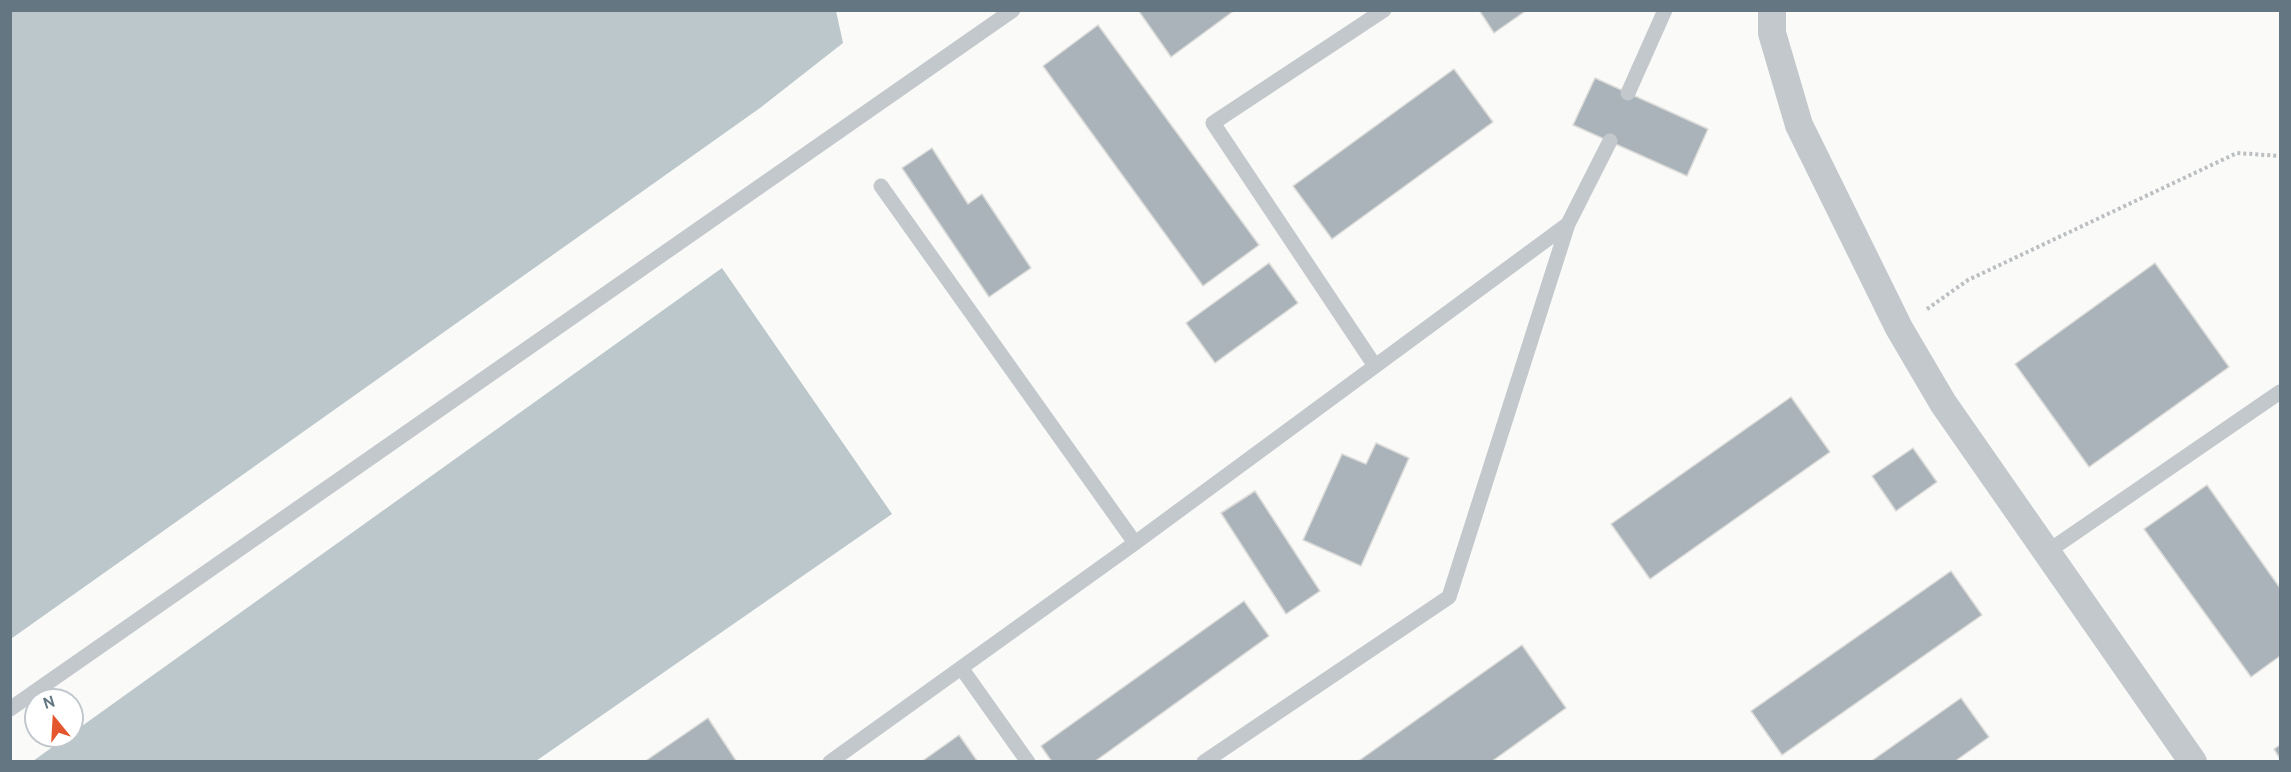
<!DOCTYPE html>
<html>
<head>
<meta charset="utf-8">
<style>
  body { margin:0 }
  #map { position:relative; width:2291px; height:772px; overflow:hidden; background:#fafaf8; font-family:Cabin,sans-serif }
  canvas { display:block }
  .frame { position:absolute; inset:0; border:12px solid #657683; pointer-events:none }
  .north { position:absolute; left:24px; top:688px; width:60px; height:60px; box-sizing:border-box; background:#fff; border:2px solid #c1c8cd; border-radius:50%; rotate:342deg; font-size:16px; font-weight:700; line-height:24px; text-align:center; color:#657683 }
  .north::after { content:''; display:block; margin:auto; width:21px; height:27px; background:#e4572e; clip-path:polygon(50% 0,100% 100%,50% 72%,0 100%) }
</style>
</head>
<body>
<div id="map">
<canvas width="2291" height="772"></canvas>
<div class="frame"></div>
<div class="north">N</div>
</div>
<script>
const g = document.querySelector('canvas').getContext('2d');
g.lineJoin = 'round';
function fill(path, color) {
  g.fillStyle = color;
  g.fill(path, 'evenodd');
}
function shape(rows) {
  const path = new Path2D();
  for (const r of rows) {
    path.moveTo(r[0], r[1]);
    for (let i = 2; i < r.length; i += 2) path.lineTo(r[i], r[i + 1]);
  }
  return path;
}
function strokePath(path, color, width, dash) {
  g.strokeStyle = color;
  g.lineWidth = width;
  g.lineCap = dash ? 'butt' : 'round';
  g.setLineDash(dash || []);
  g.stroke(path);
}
fill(shape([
  [11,11,836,11,843,43,760,108,11,639],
  [722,268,892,514,536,761,33,761]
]), '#bbc7cb');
fill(shape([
  [779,97,761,111,10,642,11,639]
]), '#fafaf8');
const building = shape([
  [1138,10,1235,10,1171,57,1138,10],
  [1479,10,1527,10,1494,33,1479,10],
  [1098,25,1259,245,1203,286,1043,66,1098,25],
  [1454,69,1493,122,1332,239,1293,186,1454,69],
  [1595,78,1708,129,1687,176,1573,125,1595,78],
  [932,148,968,204,982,194,1031,268,989,297,902,168,932,148],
  [1269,263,1298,303,1215,363,1186,323,1269,263],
  [2155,263,2229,367,2089,467,2015,364,2155,263],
  [1791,397,1830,452,1650,579,1611,524,1791,397],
  [1376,443,1409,458,1361,566,1303,540,1342,454,1366,464,1376,443],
  [1913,448,1937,482,1896,511,1872,476,1913,448],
  [2207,485,2280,588,2280,656,2251,677,2144,529,2207,485],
  [1255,491,1320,591,1286,614,1221,513,1255,491],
  [1951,571,1982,615,1782,755,1751,711,1951,571],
  [1244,601,1269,636,1094,762,1052,762,1041,746,1244,601],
  [1522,645,1566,708,1491,762,1357,762,1522,645],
  [1961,698,1989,737,1954,762,1870,762,1961,698],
  [708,718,737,762,644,762,708,718],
  [959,735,978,762,921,762,959,735],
  [2280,745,2280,759,2274,749,2280,745]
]);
fill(building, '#aab3b9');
strokePath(building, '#dcdcda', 1.5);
strokePath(shape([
  [1927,309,1968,280,2237,153,2280,156]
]), '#bbbfc2', 4, [3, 3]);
strokePath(shape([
  [1628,93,1665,10],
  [881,186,1135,543],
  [1375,366,1213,123,1384,10],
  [2047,552,2280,392],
  [962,669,1028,762],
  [10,709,1013,10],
  [830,762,1135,543,1568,224,1610,141],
  [1204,762,1449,597,1568,224]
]), '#c3c8cc', 15);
strokePath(shape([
  [1772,10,1772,33,1799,125,1899,328,1943,403,2193,762]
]), '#c3c8cc', 28);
</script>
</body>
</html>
